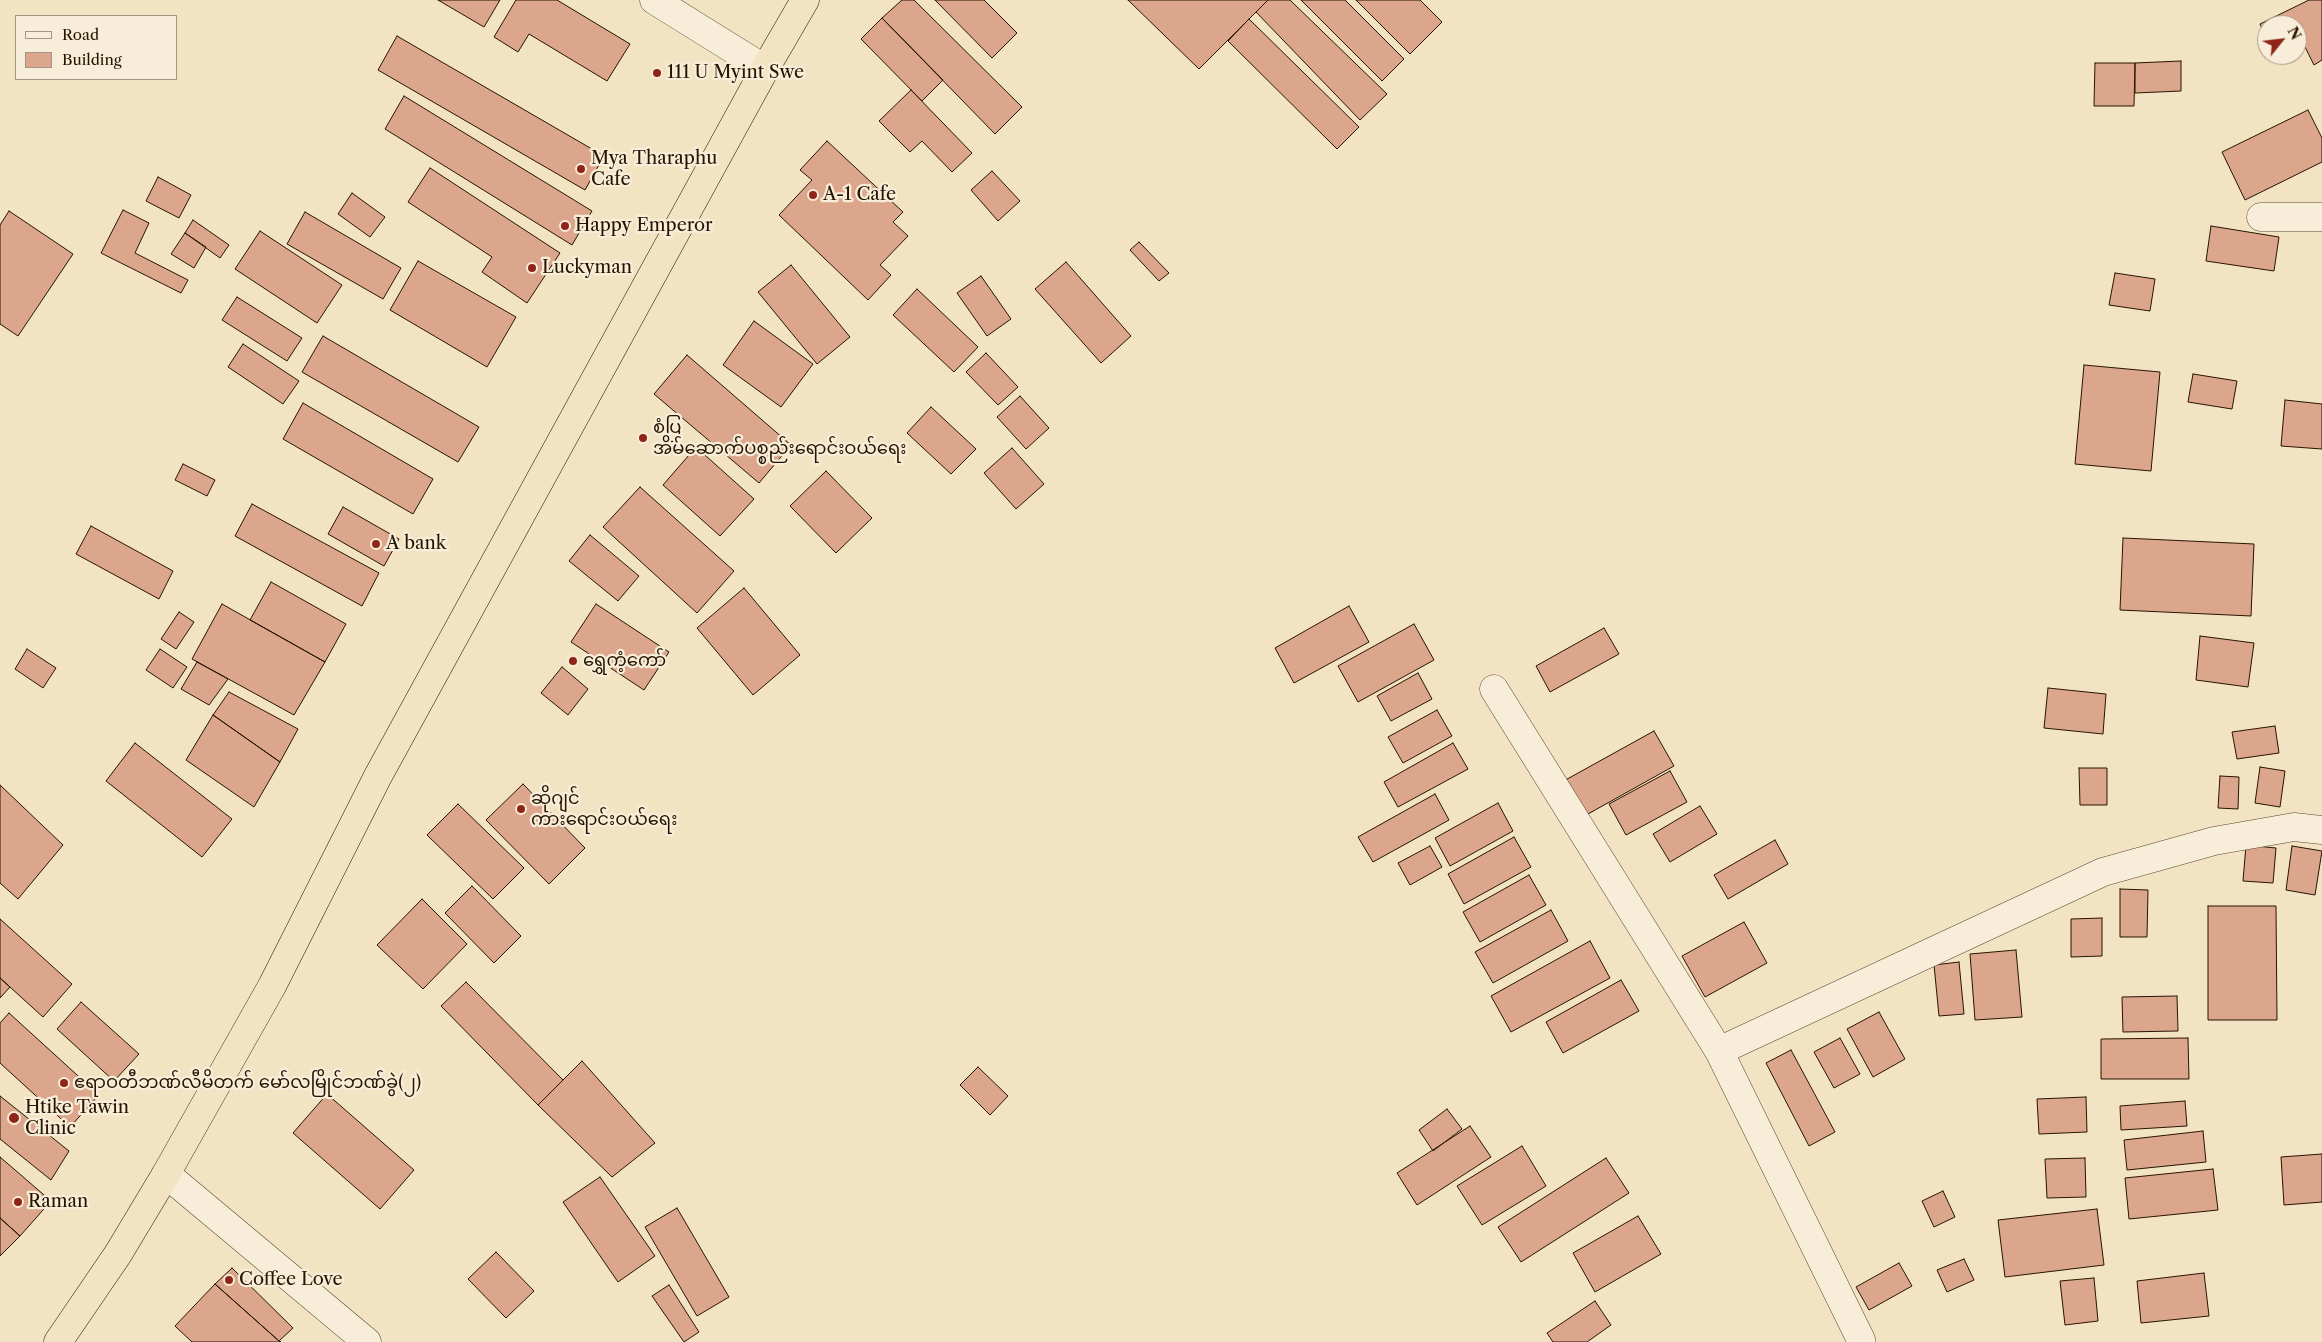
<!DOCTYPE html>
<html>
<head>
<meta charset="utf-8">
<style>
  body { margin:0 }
  #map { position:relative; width:2322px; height:1342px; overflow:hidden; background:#f2e4c3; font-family:"Libre Caslon Text",serif }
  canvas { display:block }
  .legend { position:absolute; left:15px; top:15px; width:162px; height:65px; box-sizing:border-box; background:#f7edd8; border:1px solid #a39682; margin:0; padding:6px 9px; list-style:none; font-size:15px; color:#261401 }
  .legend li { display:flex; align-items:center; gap:10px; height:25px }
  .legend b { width:25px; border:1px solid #a39682 }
  .north { position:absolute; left:2257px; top:15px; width:50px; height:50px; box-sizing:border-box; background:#f7edd8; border:1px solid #a39682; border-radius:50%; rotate:61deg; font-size:14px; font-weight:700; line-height:20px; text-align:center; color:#261401 }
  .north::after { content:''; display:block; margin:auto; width:18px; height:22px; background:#8f2418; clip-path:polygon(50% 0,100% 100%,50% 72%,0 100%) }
</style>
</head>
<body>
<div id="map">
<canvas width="2322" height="1342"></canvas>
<ul class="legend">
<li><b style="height:6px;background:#f7edd8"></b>Road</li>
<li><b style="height:14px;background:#dca68d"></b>Building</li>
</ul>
<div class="north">N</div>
</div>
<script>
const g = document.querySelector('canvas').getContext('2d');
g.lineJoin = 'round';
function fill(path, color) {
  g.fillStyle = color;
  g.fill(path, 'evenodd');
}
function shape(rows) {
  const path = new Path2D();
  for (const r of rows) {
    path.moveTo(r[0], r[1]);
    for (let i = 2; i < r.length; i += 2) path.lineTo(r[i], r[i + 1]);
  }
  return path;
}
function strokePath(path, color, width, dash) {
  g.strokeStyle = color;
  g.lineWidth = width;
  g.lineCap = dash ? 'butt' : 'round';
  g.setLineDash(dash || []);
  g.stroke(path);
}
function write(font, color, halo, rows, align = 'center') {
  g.font = font + ' "Libre Caslon Text","Noto Sans Myanmar",serif';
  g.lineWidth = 4.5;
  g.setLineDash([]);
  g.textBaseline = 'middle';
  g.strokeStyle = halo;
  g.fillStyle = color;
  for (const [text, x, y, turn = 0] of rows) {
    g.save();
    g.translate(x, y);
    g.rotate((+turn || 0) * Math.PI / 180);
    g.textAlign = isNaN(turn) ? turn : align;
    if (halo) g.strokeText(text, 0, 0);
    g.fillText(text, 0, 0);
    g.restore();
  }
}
const building = shape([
  [438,0,500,0,484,27,438,0],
  [516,0,557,0,630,44,607,81,529,34,518,52,494,37,516,0],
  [902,0,914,0,1022,107,995,134,882,18,902,0],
  [935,0,984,0,1017,33,992,58,935,0],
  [1128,0,1268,0,1199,69,1128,0],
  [1268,0,1290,0,1387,94,1360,120,1256,12,1268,0],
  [1301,0,1345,0,1404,59,1382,81,1301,0],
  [1356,0,1420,0,1442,22,1410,54,1356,0],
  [2309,0,2322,0,2322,60,2314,65,2297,31,2297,25,2267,25,2267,39,2260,24,2309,0],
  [882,18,943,80,922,101,861,39,882,18],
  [1249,19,1359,127,1337,149,1228,41,1249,19],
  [397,36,604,156,585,190,378,70,397,36],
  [2181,61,2181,91,2135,93,2135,63,2181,61],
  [2095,63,2135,63,2134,106,2094,106,2095,63],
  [911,90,972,153,952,172,922,141,910,152,879,121,911,90],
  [404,96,592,211,572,245,385,129,404,96],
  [2308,110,2322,138,2322,162,2245,200,2222,152,2308,110],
  [827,141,903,212,893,222,908,236,880,265,891,275,868,300,779,215,812,180,800,170,827,141],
  [430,168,560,253,527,303,482,272,492,257,408,202,430,168],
  [992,171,1020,201,998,221,971,190,992,171],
  [158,177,191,195,179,218,146,201,158,177],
  [352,193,385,217,370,237,338,214,352,193],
  [123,210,149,223,135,253,188,280,181,293,101,253,123,210],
  [9,211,73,254,18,336,0,324,0,225,9,211],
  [305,212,401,268,383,299,287,244,305,212],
  [193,220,229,245,220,258,185,233,193,220],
  [2211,226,2279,237,2274,271,2206,261,2211,226],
  [260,231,342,285,317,323,235,269,260,231],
  [185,233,206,247,194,268,171,254,185,233],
  [1139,242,1169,273,1159,281,1130,250,1139,242],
  [418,261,516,317,487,367,390,310,418,261],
  [1066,262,1131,336,1101,363,1035,289,1066,262],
  [791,265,850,337,817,364,758,292,791,265],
  [2115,273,2155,279,2150,311,2109,305,2115,273],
  [981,276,1011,319,987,336,957,293,981,276],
  [917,289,978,347,954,372,893,315,917,289],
  [237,297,302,338,287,361,222,320,237,297],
  [754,321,813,364,781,407,723,365,754,321],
  [323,336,479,427,458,462,302,372,323,336],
  [243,344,299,381,283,404,228,367,243,344],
  [986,353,1018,387,998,405,966,372,986,353],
  [687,355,791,445,759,483,654,394,687,355],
  [2084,365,2160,372,2151,471,2075,464,2084,365],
  [2193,374,2237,381,2232,409,2188,402,2193,374],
  [1020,396,1049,428,1026,449,997,417,1020,396],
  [2285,400,2322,404,2322,449,2281,446,2285,400],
  [303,403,433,479,413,514,283,439,303,403],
  [931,407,976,449,951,474,907,433,931,407],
  [696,447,754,499,720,536,663,485,696,447],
  [1012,448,1044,484,1016,509,984,473,1012,448],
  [183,464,215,480,207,496,175,480,183,464],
  [826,471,872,518,836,553,790,506,826,471],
  [640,487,734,571,697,613,603,527,640,487],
  [252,504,379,573,362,606,235,536,252,504],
  [343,507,399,539,384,566,328,534,343,507],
  [91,526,173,571,159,599,76,554,91,526],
  [590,535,639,576,618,601,569,561,590,535],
  [2123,538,2254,544,2251,616,2120,610,2123,538],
  [271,582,346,624,325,662,250,620,271,582],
  [744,588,800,655,753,695,697,628,744,588],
  [222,604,325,662,294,715,192,659,222,604],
  [596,604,669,652,644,690,571,642,596,604],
  [1349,606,1369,642,1294,683,1275,648,1349,606],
  [179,612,194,622,176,649,161,639,179,612],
  [1414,624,1434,660,1358,702,1338,666,1414,624],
  [1604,628,1619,654,1550,692,1536,666,1604,628],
  [2200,636,2254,643,2248,687,2196,680,2200,636],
  [27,649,56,668,43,688,15,669,27,649],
  [160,649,187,667,173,688,146,670,160,649],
  [197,662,228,679,209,705,181,689,197,662],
  [562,667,588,689,568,715,541,693,562,667],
  [1418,673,1432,699,1391,721,1377,696,1418,673],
  [2048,688,2106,694,2103,734,2044,728,2048,688],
  [229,692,298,729,280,762,213,715,229,692],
  [1437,710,1452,736,1403,763,1388,737,1437,710],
  [213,715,280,762,254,807,186,760,213,715],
  [2275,726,2279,753,2237,759,2232,732,2275,726],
  [1654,731,1674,766,1579,819,1560,783,1654,731],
  [135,743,232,819,202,857,106,781,135,743],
  [1453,743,1468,769,1398,807,1384,782,1453,743],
  [2260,767,2285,771,2280,807,2255,803,2260,767],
  [2079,768,2107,768,2107,805,2080,805,2079,768],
  [1670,771,1687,802,1626,835,1609,804,1670,771],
  [2220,776,2239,777,2238,809,2218,808,2220,776],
  [523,784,585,848,549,884,486,820,523,784],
  [0,785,63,845,18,899,0,883,0,785],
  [1435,794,1449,820,1373,862,1358,837,1435,794],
  [1498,803,1513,831,1450,866,1435,838,1498,803],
  [458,804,524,868,493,899,427,835,458,804],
  [1700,806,1717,834,1670,862,1653,834,1700,806],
  [1514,837,1531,867,1464,904,1448,874,1514,837],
  [1775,840,1788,864,1728,899,1714,875,1775,840],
  [2246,845,2276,848,2273,883,2243,881,2246,845],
  [1430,846,1442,867,1410,885,1398,863,1430,846],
  [2292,846,2322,851,2315,895,2286,890,2292,846],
  [1529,875,1546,905,1480,942,1463,912,1529,875],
  [472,886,521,936,494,963,445,913,472,886],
  [2120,889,2148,890,2147,937,2120,937,2120,889],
  [422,899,467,944,423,989,377,945,422,899],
  [2208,906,2276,906,2277,1020,2208,1020,2208,906],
  [1551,910,1568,941,1493,983,1475,952,1551,910],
  [2102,918,2102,956,2071,957,2071,919,2102,918],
  [0,919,72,984,43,1017,0,978,0,919],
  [1744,922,1767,963,1705,997,1682,956,1744,922],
  [1590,941,1610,978,1511,1032,1491,996,1590,941],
  [2016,950,2022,1017,1975,1020,1970,954,2016,950],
  [1959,962,1964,1014,1939,1016,1934,965,1959,962],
  [0,978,10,987,0,998,0,978],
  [1621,980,1639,1011,1563,1053,1546,1022,1621,980],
  [466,982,563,1080,538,1105,441,1006,466,982],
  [2177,996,2178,1031,2123,1032,2122,997,2177,996],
  [81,1002,139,1054,114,1081,57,1029,81,1002],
  [1879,1012,1905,1059,1873,1077,1847,1029,1879,1012],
  [9,1013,99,1095,70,1127,0,1063,0,1023,9,1013],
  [1840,1038,1860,1074,1834,1088,1814,1052,1840,1038],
  [2188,1038,2189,1079,2101,1079,2101,1039,2188,1038],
  [1791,1050,1835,1132,1809,1146,1766,1063,1791,1050],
  [582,1061,655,1143,612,1177,538,1105,582,1061],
  [978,1067,1008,1096,990,1115,960,1085,978,1067],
  [327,1094,414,1170,380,1209,293,1133,327,1094],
  [0,1096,69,1151,51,1180,0,1139,0,1096],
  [2086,1097,2087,1132,2039,1134,2037,1099,2086,1097],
  [2185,1101,2187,1126,2121,1130,2120,1106,2185,1101],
  [1447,1109,1462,1129,1433,1151,1419,1130,1447,1109],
  [1470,1126,1491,1157,1417,1205,1397,1173,1470,1126],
  [2203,1131,2206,1162,2127,1170,2124,1140,2203,1131],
  [1522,1146,1546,1186,1482,1225,1457,1186,1522,1146],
  [2322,1154,2322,1202,2284,1205,2281,1157,2322,1154],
  [0,1157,51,1201,20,1236,0,1218,0,1157],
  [1606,1158,1629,1193,1521,1262,1498,1227,1606,1158],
  [2085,1158,2086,1197,2047,1198,2045,1159,2085,1158],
  [2213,1169,2218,1210,2129,1219,2125,1178,2213,1169],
  [600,1177,655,1256,618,1282,563,1202,600,1177],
  [1943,1191,1955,1217,1934,1227,1922,1201,1943,1191],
  [677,1208,729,1297,697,1316,645,1227,677,1208],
  [2097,1209,2104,1265,2005,1277,1998,1220,2097,1209],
  [1638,1216,1661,1254,1595,1292,1573,1253,1638,1216],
  [0,1218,20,1236,0,1256,0,1218],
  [496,1252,534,1291,506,1318,468,1279,496,1252],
  [1964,1259,1974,1280,1947,1292,1937,1270,1964,1259],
  [1899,1263,1912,1286,1869,1310,1856,1287,1899,1263],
  [232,1268,293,1328,279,1341,215,1284,232,1268],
  [2204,1273,2209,1316,2141,1323,2137,1281,2204,1273],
  [2094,1278,2098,1321,2065,1325,2060,1281,2094,1278],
  [215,1284,279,1341,281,1342,192,1342,175,1326,215,1284],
  [669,1285,699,1332,684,1342,652,1296,669,1285],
  [1595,1301,1611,1325,1587,1342,1553,1342,1547,1333,1595,1301]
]);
fill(building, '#dca68d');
strokePath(building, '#261401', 1);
const minor = shape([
  [654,0,765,69],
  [2261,217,2322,217],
  [1494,689,1719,1051,1861,1340],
  [1719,1051,2103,872,2214,841,2294,827,2322,830],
  [166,1174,367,1342]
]);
const highway = shape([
  [58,1342,118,1254,166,1174,272,986,378,776,765,69,805,0]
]);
strokePath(minor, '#594832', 29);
strokePath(highway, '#261401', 29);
strokePath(minor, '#f7edd8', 28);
strokePath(highway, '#f2e4c3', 28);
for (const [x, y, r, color] of [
  [657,73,5,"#8f2418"],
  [581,169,5,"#8f2418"],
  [813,195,5,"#8f2418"],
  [565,226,5,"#8f2418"],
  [532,268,5,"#8f2418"],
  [643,438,5,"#8f2418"],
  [376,544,5,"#8f2418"],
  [573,661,5,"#8f2418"],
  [521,809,5,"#8f2418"],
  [64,1083,5,"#8f2418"],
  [14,1118,6,"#8f2418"],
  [18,1202,5,"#8f2418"],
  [229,1280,5,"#8f2418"]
]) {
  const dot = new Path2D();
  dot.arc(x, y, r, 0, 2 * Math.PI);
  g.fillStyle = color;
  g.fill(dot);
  strokePath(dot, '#f7edd8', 2);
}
write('18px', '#261401', '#f7edd8', [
  ["111 U Myint Swe",667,73],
  ["Mya Tharaphu",591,159],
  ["Cafe",591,180],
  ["A-1 Cafe",823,195],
  ["Happy Emperor",575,226],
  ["Luckyman",542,268],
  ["စံပြ",653,428],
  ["အိမ်ဆောက်ပစ္စည်းရောင်းဝယ်ရေး",653,449],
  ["A bank",386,544],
  ["ရွှေကံ့ကော်",583,661],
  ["ဆိုဂျင်",531,799],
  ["ကားရောင်းဝယ်ရေး",531,820],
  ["ဧရာဝတီဘဏ်လီမိတက် မော်လမြိုင်ဘဏ်ခွဲ(၂)",74,1083],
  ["Htike Tawin",25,1108],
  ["Clinic",25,1129],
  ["Raman",28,1202],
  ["Coffee Love",239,1280]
], 'left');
</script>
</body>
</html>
